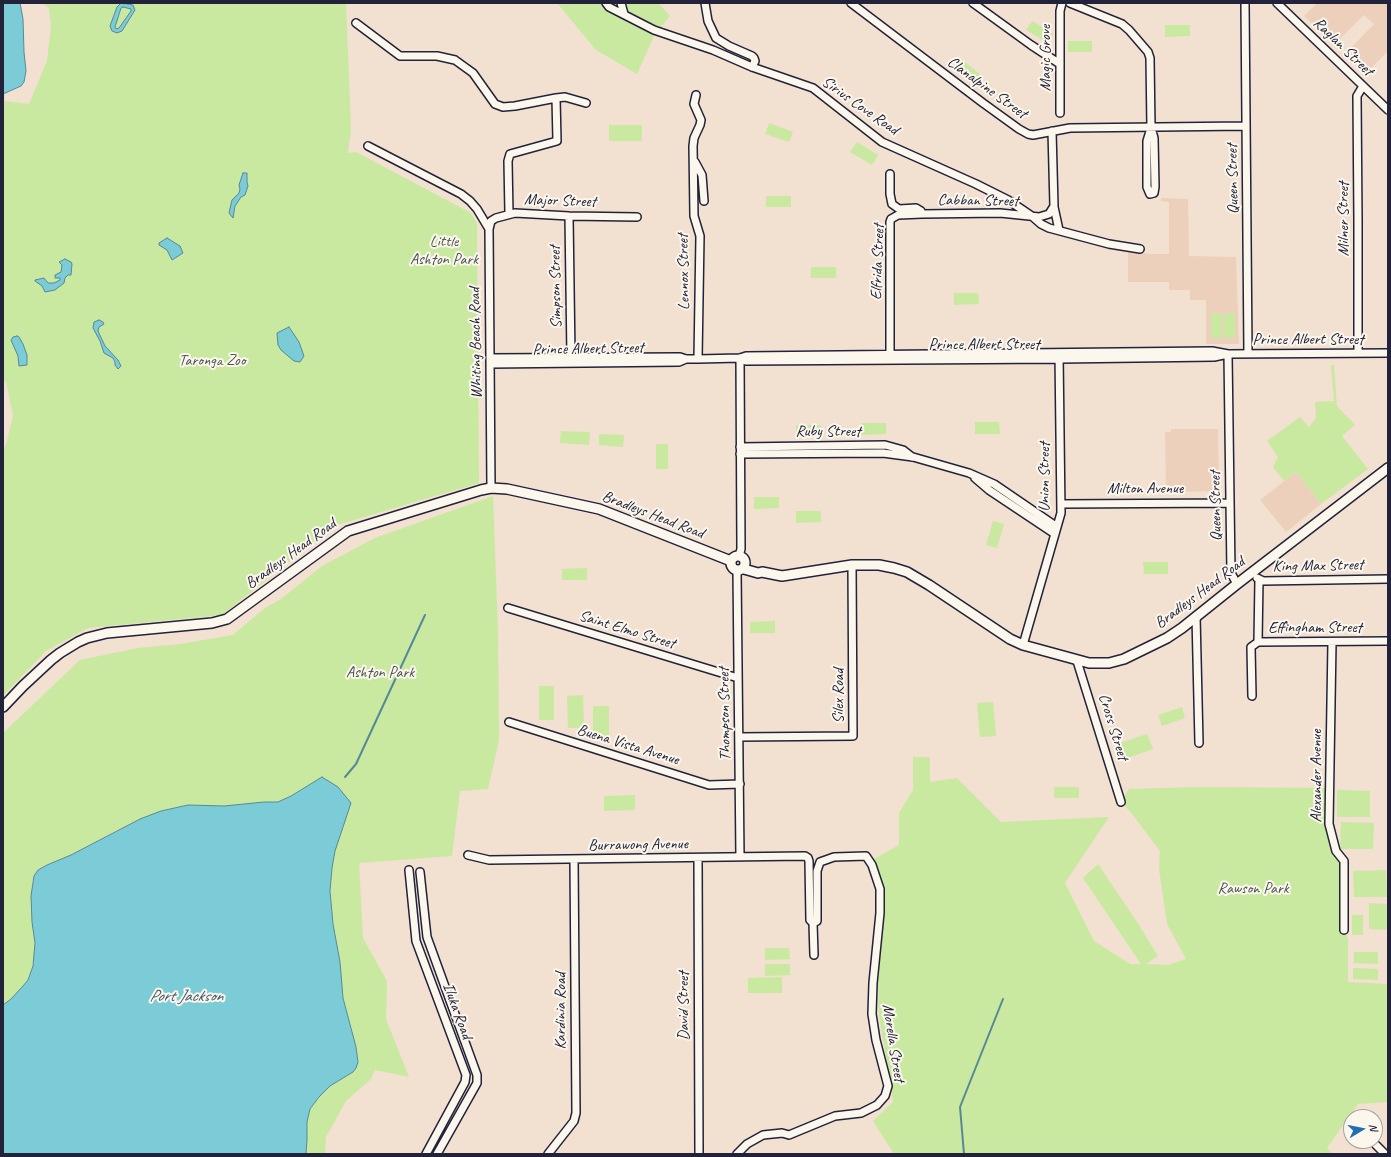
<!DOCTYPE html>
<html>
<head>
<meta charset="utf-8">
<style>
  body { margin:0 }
  #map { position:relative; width:1391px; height:1157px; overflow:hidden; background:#f2e0d0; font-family:Caveat,sans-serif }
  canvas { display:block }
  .frame { position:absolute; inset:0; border:4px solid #22223b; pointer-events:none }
  .north { position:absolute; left:1343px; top:1109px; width:40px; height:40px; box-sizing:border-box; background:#fbf7ec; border:1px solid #a4a2a5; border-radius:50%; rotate:80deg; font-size:11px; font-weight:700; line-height:16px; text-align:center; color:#22223b }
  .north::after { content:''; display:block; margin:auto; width:14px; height:18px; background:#1f6fb2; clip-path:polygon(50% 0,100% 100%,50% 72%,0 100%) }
</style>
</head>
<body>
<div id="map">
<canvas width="1391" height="1157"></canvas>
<div class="frame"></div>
<div class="north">N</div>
</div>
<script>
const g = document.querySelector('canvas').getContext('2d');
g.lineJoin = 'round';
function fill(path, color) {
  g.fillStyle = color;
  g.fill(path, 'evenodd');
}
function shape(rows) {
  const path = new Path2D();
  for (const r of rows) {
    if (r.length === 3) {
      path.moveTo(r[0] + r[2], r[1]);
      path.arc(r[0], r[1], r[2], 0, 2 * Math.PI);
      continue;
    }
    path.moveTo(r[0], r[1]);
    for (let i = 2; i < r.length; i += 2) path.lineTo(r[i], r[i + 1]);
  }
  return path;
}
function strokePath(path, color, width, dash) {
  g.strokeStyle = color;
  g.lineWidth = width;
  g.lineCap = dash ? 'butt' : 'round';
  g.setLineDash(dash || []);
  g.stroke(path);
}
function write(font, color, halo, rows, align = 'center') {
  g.font = font + ' Caveat,sans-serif';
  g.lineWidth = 4;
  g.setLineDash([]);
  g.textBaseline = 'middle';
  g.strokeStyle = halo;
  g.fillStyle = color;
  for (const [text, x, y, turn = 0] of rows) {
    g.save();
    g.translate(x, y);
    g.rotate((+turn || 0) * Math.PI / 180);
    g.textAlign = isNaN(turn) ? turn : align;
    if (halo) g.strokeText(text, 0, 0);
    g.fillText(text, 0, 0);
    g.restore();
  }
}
fill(shape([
  [1317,3,1388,3,1388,51,1365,74,1345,54,1374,24,1364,15,1335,44,1304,16],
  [1161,198,1188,199,1189,256,1236,257,1239,344,1206,344,1206,300,1190,300,1190,290,1169,290,1169,282,1128,282,1128,249,1148,254,1169,254,1169,202,1161,201],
  [1171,429,1218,429,1219,491,1166,492,1165,432,1171,432],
  [1296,472,1321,504,1286,532,1260,500]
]), '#ecd0bc');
fill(shape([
  [41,3,346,3,351,131,348,153,356,152,471,213,477,223,479,483,334,526,222,615,88,628,46,651,3,696,3,450,6,444,13,416,6,382,3,379,3,94,5,94,4,101,29,104,47,61,51,26,49,8],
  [558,3,605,3,624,14,621,3,658,3,670,16,654,36,637,74,596,50,558,4],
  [1032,21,1053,33,1048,43,1026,30],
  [1165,25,1190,25,1190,36,1165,37],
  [1068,41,1092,41,1092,52,1068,52],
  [961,59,980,74,974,83,954,68],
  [769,123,793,132,789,142,765,134],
  [609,125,642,125,642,141,609,141],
  [857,142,878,155,872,165,850,152],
  [766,196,791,196,791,207,766,207],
  [811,267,836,267,836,278,811,278],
  [954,293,978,293,979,304,954,305],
  [1211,313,1222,314,1222,338,1211,338],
  [1224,313,1235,313,1235,338,1224,338],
  [1331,365,1334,365,1337,406,1355,425,1342,436,1368,469,1321,504,1296,472,1284,481,1273,467,1278,457,1267,441,1300,417,1309,427,1316,418,1315,402,1334,401],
  [975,422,999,422,1000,434,975,434],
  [861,423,886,423,886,434,861,435],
  [796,425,821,425,821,436,796,437],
  [561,431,590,432,589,445,560,443],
  [599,434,624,435,623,447,599,445],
  [656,444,668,444,668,469,656,469],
  [493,496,498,631,499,740,488,789,460,791,452,856,359,863,363,938,387,981,386,1019,409,1077,375,1070,371,1079,346,1101,326,1137,325,1154,306,1154,307,1140,307,1122,310,1109,319,1097,330,1086,348,1076,358,1062,356,1047,343,998,340,962,335,941,331,902,331,879,332,862,336,846,345,818,322,777,291,796,278,802,264,802,224,806,188,805,161,811,131,823,71,855,42,867,38,870,34,876,32,885,32,916,35,943,34,958,31,973,28,980,18,993,3,1005,3,733,80,660,138,648,180,644,233,635,265,608,281,599,322,566,375,538],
  [754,497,779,497,779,508,754,509],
  [796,511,821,511,821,522,796,523],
  [993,521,1004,524,997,548,986,545],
  [1143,562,1168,562,1168,574,1144,574],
  [587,568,587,580,562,580,562,569],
  [775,621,775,633,750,633,750,622],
  [539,686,554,686,554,720,539,720],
  [583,695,584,728,568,728,567,696],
  [993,702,996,736,980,737,977,703],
  [593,706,609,706,609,738,593,738],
  [1182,707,1185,718,1162,726,1158,715],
  [1147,734,1153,749,1122,760,1117,744],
  [913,757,930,757,930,782,957,778,1001,822,1109,817,1065,883,1094,941,1130,964,1141,964,1083,878,1098,864,1139,925,1158,956,1146,964,1168,965,1186,959,1167,924,1159,869,1160,851,1132,814,1121,802,1129,789,1195,787,1329,788,1329,824,1344,861,1344,930,1348,939,1348,982,1388,984,1388,1102,1358,1104,1327,1148,1333,1154,894,1154,873,1121,893,1102,879,1015,874,859,899,845,899,813,913,790],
  [1054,787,1079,787,1079,798,1054,798],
  [1337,790,1370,791,1370,817,1337,817],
  [635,795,635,810,604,811,604,796],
  [1341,822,1374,823,1373,849,1340,849],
  [1386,870,1387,897,1354,897,1353,871],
  [1369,903,1388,904,1388,930,1369,929],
  [1352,915,1363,915,1363,935,1352,935],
  [765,948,789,948,790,959,765,960],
  [1354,952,1378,952,1378,964,1354,963],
  [765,964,790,964,790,975,765,976],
  [1353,968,1378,969,1378,980,1353,979],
  [782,977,782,993,748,993,748,978]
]), '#c9e9a1');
const water = shape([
  [3,3,20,3,23,19,24,52,26,71,24,82,21,86,3,94,3,3],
  [121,3,133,5,135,10,122,31,117,33,112,31,110,26,117,7,121,3],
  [123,7,131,9,131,11,119,28,116,29,115,27,121,8,123,7],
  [243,173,247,173,247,182,248,186,245,195,241,197,235,206,233,218,229,213,232,200,239,193,240,189,239,185,243,173],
  [167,238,180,246,183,253,172,260,167,250,159,245,159,243,167,238],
  [65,259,71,262,72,264,71,275,68,275,65,278,64,283,55,290,45,292,42,286,35,281,35,280,44,278,48,283,54,283,60,280,60,278,55,278,55,275,61,272,62,265,59,262,65,259],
  [99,320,103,322,104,324,99,327,98,331,105,346,118,360,121,366,118,369,115,365,115,362,113,358,104,353,100,341,93,328,94,322,99,320],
  [289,327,299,342,304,356,300,362,294,361,281,350,278,345,277,333,289,327],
  [17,336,19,337,23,344,27,355,27,365,19,366,18,356,11,340,13,337,17,336],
  [322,777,338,787,351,803,335,851,332,868,330,891,333,924,340,962,343,998,356,1047,358,1062,356,1068,353,1072,330,1086,319,1097,310,1109,307,1122,307,1140,306,1154,3,1154,3,1005,11,999,23,986,28,980,33,966,35,943,32,922,31,896,34,876,38,870,47,865,71,855,140,819,161,811,188,805,224,806,264,802,278,802,291,796,322,777]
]);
fill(water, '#7bccd6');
strokePath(water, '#578898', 1);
strokePath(shape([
  [345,777,356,764,425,615],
  [964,1154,960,1107,1003,999]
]), '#578898', 2);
const minor = shape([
  [606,3,609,7,654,30,713,50,752,67,813,88,882,142,976,184,1008,200,1033,217,1041,224,1049,228,1109,244,1140,249],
  [621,3,624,14],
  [705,3,708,21,716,38,729,46,752,56,754,58,755,61,752,67],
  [851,3,983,103,1019,129,1028,134,1033,135,1070,128,1246,126],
  [973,3,1031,45,1060,64],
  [1070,3,1122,24,1129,30,1148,52,1150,58,1151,128,1154,138,1155,187,1154,193,1150,194,1147,187,1147,141,1151,128],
  [1245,3,1248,354],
  [1277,3,1388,110],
  [356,23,400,56,437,56,455,60,473,73,495,104,503,107,515,106,556,98,557,141,510,154,508,161,509,214],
  [696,95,694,104,701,120,700,125,694,138,693,146,694,216,700,236,698,359],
  [556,98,565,97,586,103],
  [1060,113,1060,11,1062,3],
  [368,146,461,194,470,201,477,209,489,229,491,488],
  [695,162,702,175,704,201],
  [890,174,890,194,892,204,899,209,916,208,921,211,922,214,898,215,891,219,890,222,890,355],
  [1054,207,1059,230],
  [922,214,1000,213,1039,217,1049,214,1054,206,1052,131],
  [569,216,571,357],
  [489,229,491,221,496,218,515,213,569,216,637,217],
  [1358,353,1358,221,1357,96,1363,86],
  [1228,354,1231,573,1237,584],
  [490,358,680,357,686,359,698,359,740,358,746,356,1212,351,1228,354],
  [740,358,746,361,1059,359,1214,357,1228,354,1388,353],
  [490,364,679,362,686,359],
  [740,447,885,445,903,450,912,457],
  [740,454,883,453,913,457,969,473,994,484,1057,527],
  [975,478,989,490,1055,534],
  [1061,504,1230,503],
  [739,556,741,549,740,358],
  [737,571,740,857],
  [1257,578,1263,581,1388,579],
  [1259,579,1258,642,1388,641],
  [508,608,738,678],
  [1196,616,1199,743],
  [1332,642,1329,824,1336,851,1344,861,1344,930],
  [1023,645,1061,513,1059,354],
  [1077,661,1121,802],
  [1252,696,1251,647,1258,642],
  [509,722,709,785,740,784],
  [739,737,853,736,852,565],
  [468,855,489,860,805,856,808,858,809,861,810,920,813,923,817,921,817,871,820,862,834,857,866,856,872,865,880,889,880,913,873,983,872,1014,876,1040,888,1086,885,1096,877,1105,861,1113,835,1116,789,1135,782,1133,763,1135,747,1144,737,1154],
  [698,858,699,1154],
  [409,870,416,941,466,1075,465,1082,426,1154],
  [420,872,427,937,477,1075,477,1083,437,1154],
  [813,923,814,955],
  [1376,1145,1385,1154],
  [548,1154,574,1121,576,1113,574,859]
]);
const major = shape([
  [738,563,7],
  [744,569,758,573,762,572,782,576,852,565,879,565,894,568,907,572,929,585,1010,639,1023,645,1089,663,1109,663,1124,659,1167,638,1182,628,1237,584,1388,468],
  [3,707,23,686,51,660,60,653,78,642,87,638,107,633,212,623,227,619,348,531,481,490,491,488,507,489,599,509,731,561]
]);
strokePath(minor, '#22223b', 10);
strokePath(major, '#22223b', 12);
strokePath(minor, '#fbf7ec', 7);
strokePath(major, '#fbf7ec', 9);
write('16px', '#22223b', '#fbf7ec', [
  ["Raglan Street",1343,47,44],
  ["Magic Grove",1046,58,-90],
  ["Clanalpine Street",987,88,36],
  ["Sirius Cove Road",860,106,35],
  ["Queen Street",1233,179,-91],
  ["Major Street",560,201,2],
  ["Cabban Street",978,201,1],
  ["Milner Street",1344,219,-90],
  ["Elfrida Street",878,262,-88],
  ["Lennox Street",684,272,-91],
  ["Simpson Street",556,287,-91],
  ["Prince Albert Street",1308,340],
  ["Whiting Beach Road",476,343,-91],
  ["Prince Albert Street",984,345],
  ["Prince Albert Street",588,349,-1],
  ["Ruby Street",828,432],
  ["Union Street",1045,477,-90],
  ["Milton Avenue",1145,489],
  ["Queen Street",1216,506,-91],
  ["Bradleys Head Road",653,515,21],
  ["Bradleys Head Road",291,554,-36],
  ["King Max Street",1318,566,-1],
  ["Bradleys Head Road",1200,593,-37],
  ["Effingham Street",1315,628],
  ["Saint Elmo Street",627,630,17],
  ["Silex Road",839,696,-90],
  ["Thompson Street",725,714,-91],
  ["Cross Street",1113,727,73],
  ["Buena Vista Avenue",628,745,17],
  ["Alexander Avenue",1317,776,-90],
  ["Burrawong Avenue",638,845,-1],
  ["David Street",684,1006,-90],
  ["Iluka Road",457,1011,70],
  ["Kardinia Road",561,1011,-90],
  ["Morella Street",893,1043,81]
]);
write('16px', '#4c5454', '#fbf7ec', [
  ["Little",444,242],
  ["Ashton Park",444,260],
  ["Taronga Zoo",212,361],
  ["Ashton Park",380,673],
  ["Rawson Park",1253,889]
]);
write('italic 17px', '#3d556a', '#fbf7ec', [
  ["Port Jackson",186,997]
]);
</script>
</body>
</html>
